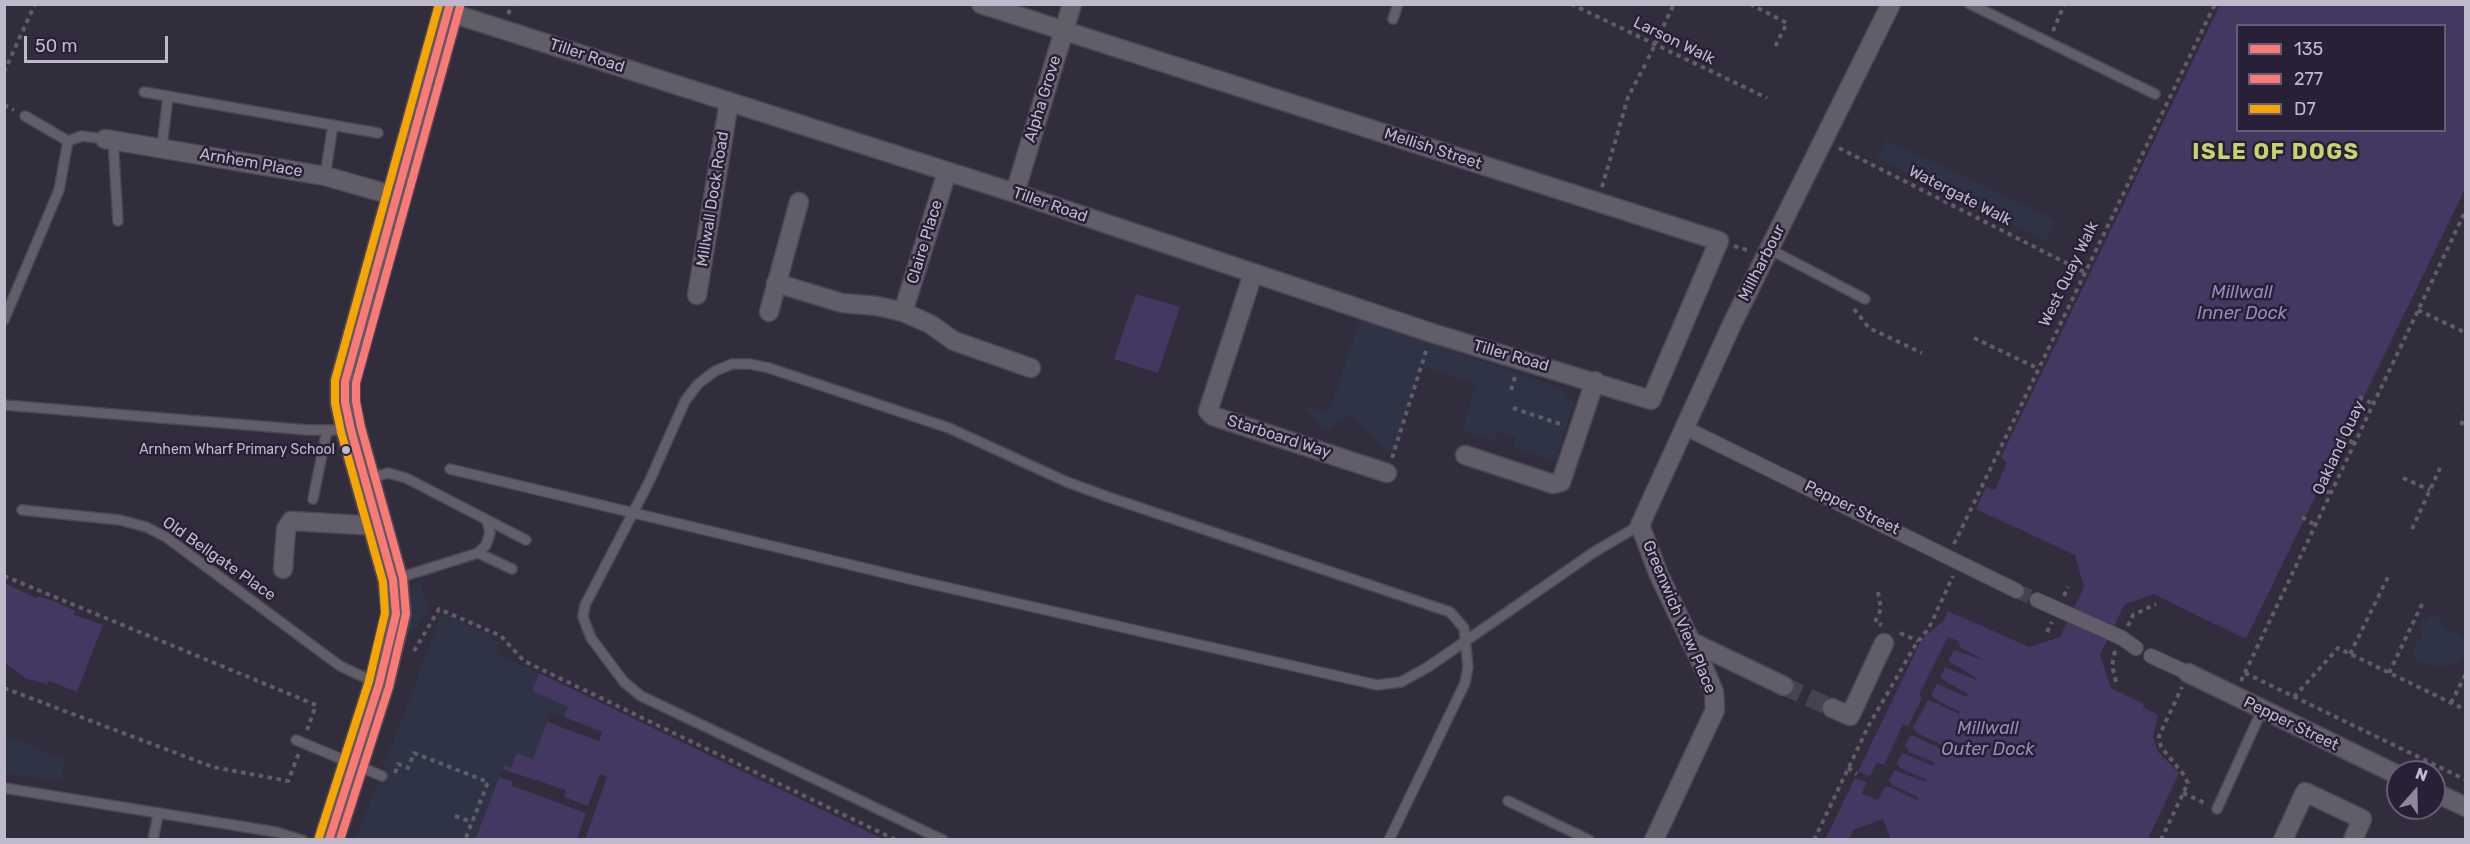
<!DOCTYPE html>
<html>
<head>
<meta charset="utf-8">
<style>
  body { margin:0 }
  #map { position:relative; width:2470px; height:844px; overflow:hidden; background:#322d3c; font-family:Rubik,sans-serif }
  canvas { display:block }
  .frame { position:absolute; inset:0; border:6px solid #bfb9cc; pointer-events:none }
  .legend { position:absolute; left:2236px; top:24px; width:210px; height:108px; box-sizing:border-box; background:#272037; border:2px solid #645d73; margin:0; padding:8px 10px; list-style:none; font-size:18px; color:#bfb9cc }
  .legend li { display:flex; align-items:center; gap:12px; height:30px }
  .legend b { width:30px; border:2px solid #645d73 }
  .north { position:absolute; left:2386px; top:760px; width:60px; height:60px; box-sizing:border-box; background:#272037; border:2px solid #645d73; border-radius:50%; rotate:20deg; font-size:16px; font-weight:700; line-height:24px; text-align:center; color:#bfb9cc }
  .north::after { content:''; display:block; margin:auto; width:21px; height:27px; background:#8e889a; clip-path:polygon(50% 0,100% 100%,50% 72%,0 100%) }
  .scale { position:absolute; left:24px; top:36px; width:144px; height:27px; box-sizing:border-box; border:3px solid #bfb9cc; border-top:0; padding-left:8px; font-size:18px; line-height:21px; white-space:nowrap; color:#bfb9cc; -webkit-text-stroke:4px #272037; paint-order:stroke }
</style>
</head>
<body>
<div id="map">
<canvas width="2470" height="844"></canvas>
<div class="frame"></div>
<ul class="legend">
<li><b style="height:8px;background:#fc7a76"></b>135</li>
<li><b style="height:8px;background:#fc7a76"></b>277</li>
<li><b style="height:8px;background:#f7a600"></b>D7</li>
</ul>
<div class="north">N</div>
<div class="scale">50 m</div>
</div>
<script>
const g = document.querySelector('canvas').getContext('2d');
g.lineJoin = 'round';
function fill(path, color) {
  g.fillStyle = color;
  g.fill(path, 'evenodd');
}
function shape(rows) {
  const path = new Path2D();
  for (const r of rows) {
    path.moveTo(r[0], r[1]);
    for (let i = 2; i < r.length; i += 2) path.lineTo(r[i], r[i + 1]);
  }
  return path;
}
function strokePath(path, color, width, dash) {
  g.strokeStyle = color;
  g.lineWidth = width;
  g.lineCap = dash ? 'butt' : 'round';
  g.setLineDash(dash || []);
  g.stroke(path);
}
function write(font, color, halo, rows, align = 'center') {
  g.font = font + ' Rubik,sans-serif';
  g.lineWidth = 5;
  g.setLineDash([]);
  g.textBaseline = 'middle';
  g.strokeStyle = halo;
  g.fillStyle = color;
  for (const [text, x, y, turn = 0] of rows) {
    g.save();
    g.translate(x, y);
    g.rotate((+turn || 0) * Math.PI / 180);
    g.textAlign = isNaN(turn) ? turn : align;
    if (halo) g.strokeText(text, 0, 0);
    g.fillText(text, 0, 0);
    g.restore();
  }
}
fill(shape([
  [1886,140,2057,220,2046,241,1877,158],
  [1360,320,1559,387,1574,403,1556,462,1513,447,1516,437,1501,432,1497,431,1493,441,1462,430,1476,384,1422,366,1393,452,1387,451,1351,415,1324,431,1305,407,1329,412],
  [419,581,429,610,409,636,413,586],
  [445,613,500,642,496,654,539,673,533,691,568,706,564,717,551,712,533,760,511,768,504,765,475,839,356,840,440,618,443,619],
  [2430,616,2439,617,2446,629,2456,632,2463,637,2465,652,2459,662,2447,666,2425,665,2414,659,2413,647,2422,638,2420,623],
  [5,735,64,759,62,781,5,774]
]), '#2e3446');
fill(shape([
  [2220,5,2465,5,2465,189,2246,639,2153,594,2124,605,2100,655,2111,688,2144,704,2143,707,2158,715,2153,737,2158,752,2179,773,2148,839,1825,840,1919,645,1924,637,1943,621,1948,611,2029,647,2060,637,2084,587,2075,555,1976,509,1986,487,1995,490,2007,462,2001,457],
  [2238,26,2444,26,2444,130,2238,130],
  [1136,294,1180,307,1158,373,1114,359],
  [5,583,36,598,38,596,54,601,75,611,74,615,103,625,77,692,49,681,47,684,25,678,5,663],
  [539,673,883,839,475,840,504,765,511,768,517,753,533,759,551,712,564,717,568,707,532,691]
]), '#443761');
fill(shape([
  [1948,637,1958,641,1961,648,1986,661,1954,650,1948,661,1977,678,1976,680,1945,667,1940,678,1968,694,1967,697,1937,684,1931,694,1935,699,1960,712,1959,714,1928,700,1913,728,1917,733,1944,746,1942,749,1911,735,1905,746,1910,752,1935,763,1933,766,1902,753,1897,763,1900,768,1927,780,1926,782,1894,770,1889,780,1892,785,1918,797,1917,800,1890,787,1885,787,1878,800,1862,793,1867,783,1855,778,1858,771,1870,776,1877,763,1884,765,1903,724,1908,726,1922,698,1919,695],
  [551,712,602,732,599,741,547,722],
  [502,769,566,790,564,797,588,806,600,774,607,777,585,839,577,839,586,813,512,786,513,782,499,777],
  [1883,819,1891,839,1849,839,1853,830]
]), '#322d3c');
strokePath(shape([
  [2017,591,2037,600]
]), '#474252', 14, [14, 7]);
strokePath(shape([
  [1784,686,1832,708]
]), '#474252', 18, [18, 9]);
const service = shape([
  [1970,4,2155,94],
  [1393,19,1398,4],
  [144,92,378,133],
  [25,116,68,141],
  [113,140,118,221],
  [68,141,82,136,105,139],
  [162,147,168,96],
  [325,176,333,125],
  [1769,249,1865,299],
  [4,320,59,190,68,141],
  [4,405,308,430,346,430],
  [450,469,914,580,1377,685,1401,682,1428,667,1594,552,1640,525],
  [367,479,388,473,406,478,526,540],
  [313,499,327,430],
  [22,510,120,520,146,527,166,537,340,666,377,683],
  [478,553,512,569],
  [395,579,478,553,486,545,490,533,487,521],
  [296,740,382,776],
  [4,788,276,832,302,840],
  [1508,801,1589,840],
  [2217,809,2262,710],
  [153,840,158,814],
  [943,840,641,696,624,682,591,638,583,617,585,605,649,482,685,401,698,384,715,371,732,364,750,364,769,368,949,428,1067,482,1108,497,1450,612,1464,628,1468,667,1465,683,1389,840]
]);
const pedestrian = shape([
  [1685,428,2017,591],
  [2037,600,2122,638,2136,648],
  [2151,656,2188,673]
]);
const minor = shape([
  [448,12,1015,193,1432,333,1651,400,1719,241,981,4],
  [105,139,325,176,395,196],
  [1015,193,1072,4],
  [1253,274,1208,411,1213,416,1387,473],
  [776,283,842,303,877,306,903,312,930,324,954,341,1031,368],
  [697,295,729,102],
  [769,312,799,202],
  [903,312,947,172],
  [1465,455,1553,484,1561,482,1595,381],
  [283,569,286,529,291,521,379,526],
  [1690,641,1784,686],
  [2188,673,2398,775],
  [1832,708,1850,716,1884,643],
  [2434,792,2466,807],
  [1654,840,1715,710,1714,692,1706,673,1659,575,1640,525,1733,322,1891,4],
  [2283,840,2305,792,2362,819,2353,840]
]);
const primary = shape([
  [329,840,379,684,396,614,393,580,351,430,345,402,345,382,450,4]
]);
strokePath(service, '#4c4853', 12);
strokePath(pedestrian, '#4c4853', 16);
strokePath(minor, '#4c4853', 21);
strokePath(primary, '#4d4856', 32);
strokePath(shape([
  [1571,4,1767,98],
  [1750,4,1787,23,1775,47],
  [508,14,513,4],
  [2053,31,2064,5],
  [1648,59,1674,4],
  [4,72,35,4],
  [4,105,14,110],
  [1839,148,2084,272],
  [1602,187,1628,97,1646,63],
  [1734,246,1750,251],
  [1854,309,1869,328,1922,353],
  [2418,310,2466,333],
  [1974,338,2037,368],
  [1511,390,1515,377],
  [2359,397,2373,404],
  [1513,408,1563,425],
  [2461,425,2466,415],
  [2341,437,2354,443],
  [1392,458,1427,348],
  [2403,478,2430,490],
  [2317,487,2330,493],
  [2302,517,2315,525],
  [2412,529,2440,468],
  [1954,544,2215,4],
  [4,576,316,705,307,730],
  [1878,592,1881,609,1875,622,1882,625],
  [2064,596,2068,587],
  [2128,626,2133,615,2156,604],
  [2047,632,2052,622],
  [1900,633,1918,641],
  [414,651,439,609,501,636,524,661,896,840],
  [2115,651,2112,666,2117,685],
  [2350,654,2389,575],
  [2245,673,2466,780],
  [2389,673,2424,600],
  [2241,681,2466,210],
  [4,688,213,767,288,781,299,753],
  [2294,697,2338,648,2466,710],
  [2451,703,2466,674],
  [1848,768,1857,774],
  [395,773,398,764,408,768,414,753,488,782,465,840],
  [2183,793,2205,803],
  [455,816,472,822],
  [1814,840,1869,725,1916,644,1929,628,1953,576],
  [2161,840,2188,783,2184,775,2161,747,2159,736,2182,687]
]), '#605d68', 4, [4.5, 4.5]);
strokePath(service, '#615e6a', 9);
strokePath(pedestrian, '#615e6a', 14);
strokePath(minor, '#615e6a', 18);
strokePath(primary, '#5e5b66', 28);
strokePath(shape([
  [329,840,379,684,396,614,393,580,351,430,345,402,345,382,450,4]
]), '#fc7a76', 8);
strokePath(shape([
  [340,840,389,687,406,614,403,578,361,427,356,401,356,383,460,7]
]), '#fc7a76', 8);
strokePath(shape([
  [319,837,369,681,385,613,383,582,341,432,335,403,335,380,439,4]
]), '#f7a600', 8);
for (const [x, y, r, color] of [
  [346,450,5,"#bfb9cc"]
]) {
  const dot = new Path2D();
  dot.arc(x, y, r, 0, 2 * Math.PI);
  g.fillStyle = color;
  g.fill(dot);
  strokePath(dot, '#272037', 2);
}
write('14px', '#bfb9cc', '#272037', [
  ["Arnhem Wharf Primary School",335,450]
], 'right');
write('16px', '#bfb9cc', '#272037', [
  ["Larson Walk",1674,41,26],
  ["Tiller Road",587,56,18],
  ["Alpha Grove",1043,99,-73],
  ["Mellish Street",1433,149,18],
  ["Arnhem Place",251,163,10],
  ["Watergate Walk",1960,196,27],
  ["Millwall Dock Road",713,199,-81],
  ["Tiller Road",1050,205,19],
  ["Claire Place",925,242,-73],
  ["Millharbour",1762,263,-63],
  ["West Quay Walk",2069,274,-64],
  ["Tiller Road",1511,356,16],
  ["Starboard Way",1279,437,18],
  ["Oakland Quay",2339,448,-65],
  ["Pepper Street",1852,508,26],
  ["Old Bellgate Place",219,559,35],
  ["Greenwich View Place",1679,617,67],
  ["Pepper Street",2291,724,26]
]);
write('italic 18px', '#9688b7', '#272037', [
  ["Millwall",2242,293],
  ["Inner Dock",2242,314],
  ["Millwall",1988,729],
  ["Outer Dock",1988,750]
]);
g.letterSpacing = '1.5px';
write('bold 22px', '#c5d56b', '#272037', [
  ["ISLE OF DOGS",2276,153]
]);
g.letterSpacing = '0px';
</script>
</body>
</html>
